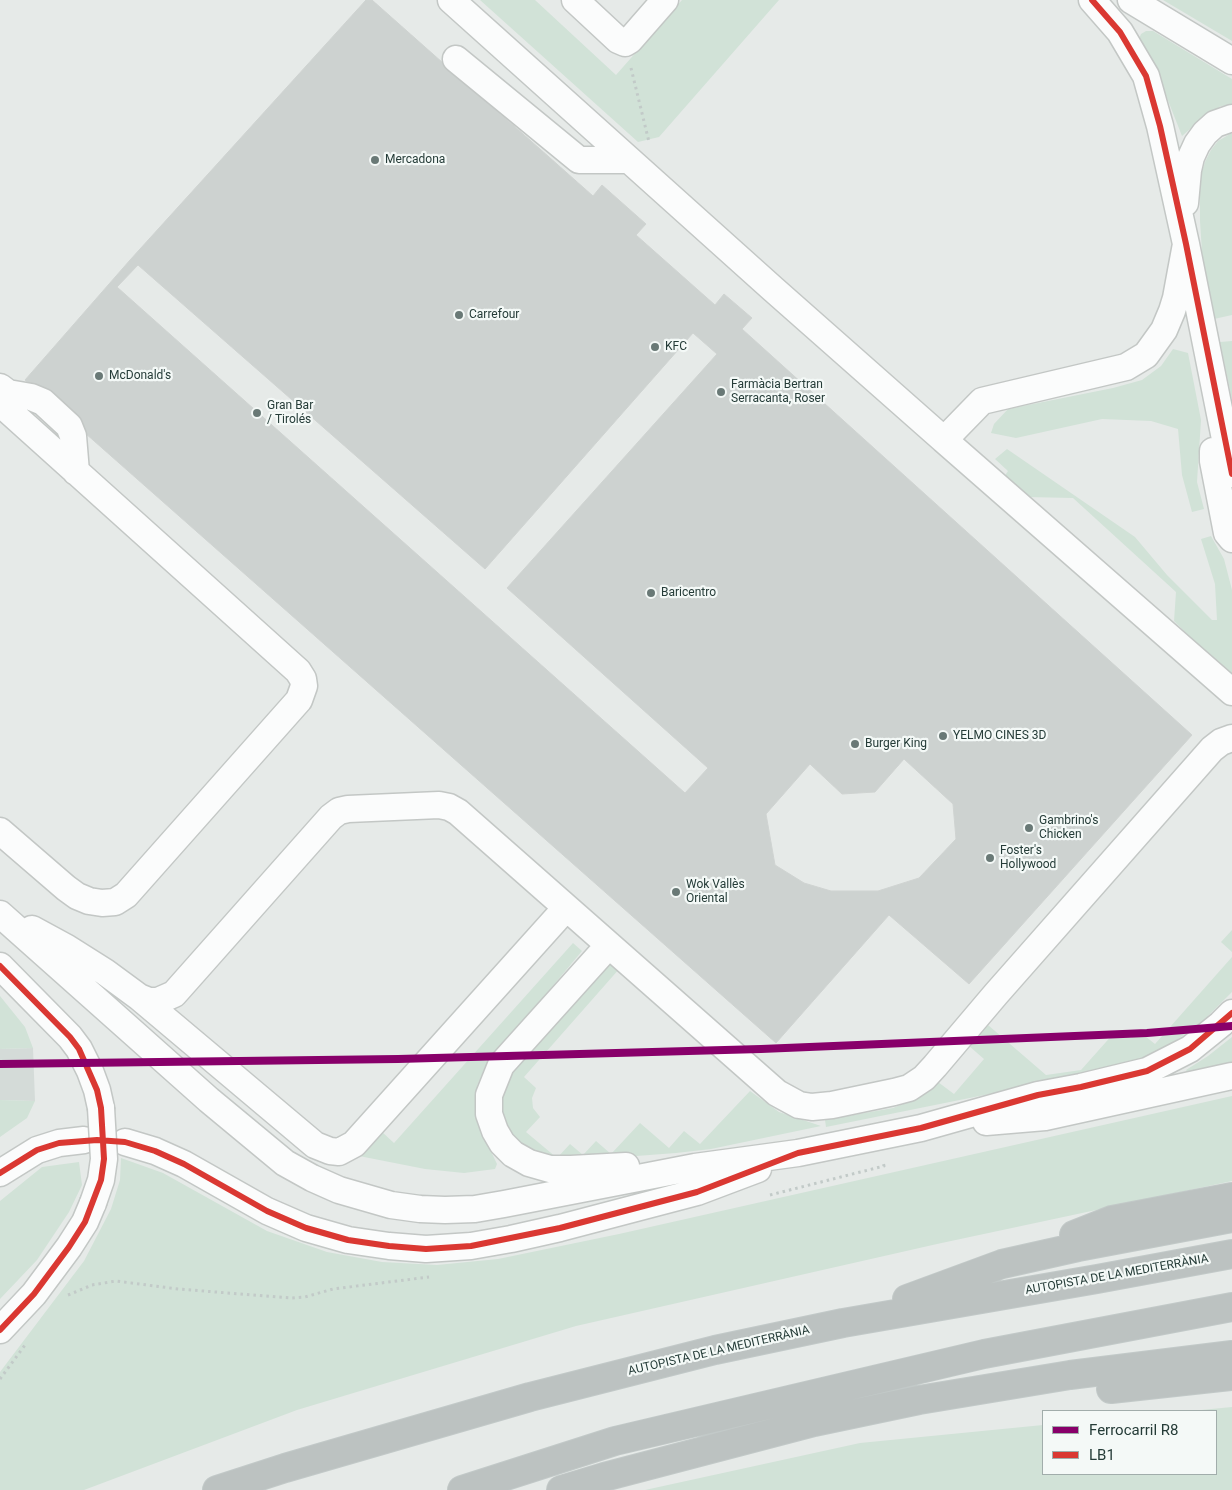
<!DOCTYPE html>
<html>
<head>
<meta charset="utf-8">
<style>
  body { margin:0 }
  #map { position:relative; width:1232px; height:1490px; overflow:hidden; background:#e6eae8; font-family:Roboto,sans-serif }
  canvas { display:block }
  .legend { position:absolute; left:1042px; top:1410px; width:175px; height:65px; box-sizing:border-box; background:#f4f9f7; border:1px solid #a1adab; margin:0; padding:6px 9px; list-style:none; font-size:15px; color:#253c38 }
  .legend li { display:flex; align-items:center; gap:10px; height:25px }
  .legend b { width:25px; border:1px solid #a1adab }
</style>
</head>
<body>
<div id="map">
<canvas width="1232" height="1490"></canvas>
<ul class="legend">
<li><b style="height:6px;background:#88006a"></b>Ferrocarril R8</li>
<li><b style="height:6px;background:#da3832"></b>LB1</li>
</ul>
</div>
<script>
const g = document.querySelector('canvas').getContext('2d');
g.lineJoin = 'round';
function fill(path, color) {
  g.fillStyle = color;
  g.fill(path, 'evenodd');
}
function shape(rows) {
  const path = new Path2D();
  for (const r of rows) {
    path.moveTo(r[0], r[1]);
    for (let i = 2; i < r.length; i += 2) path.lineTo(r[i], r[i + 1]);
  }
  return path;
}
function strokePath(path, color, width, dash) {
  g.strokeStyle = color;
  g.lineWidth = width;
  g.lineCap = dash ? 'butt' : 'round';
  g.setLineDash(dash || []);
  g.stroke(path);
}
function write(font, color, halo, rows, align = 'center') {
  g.font = font + ' Roboto,sans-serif';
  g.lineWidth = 4.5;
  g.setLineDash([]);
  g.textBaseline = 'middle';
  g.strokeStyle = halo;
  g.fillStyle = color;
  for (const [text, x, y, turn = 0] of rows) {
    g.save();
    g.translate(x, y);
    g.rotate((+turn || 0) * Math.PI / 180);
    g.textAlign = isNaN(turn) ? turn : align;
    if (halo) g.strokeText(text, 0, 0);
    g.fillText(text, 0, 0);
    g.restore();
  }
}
fill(shape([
  [33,1048,35,1101,0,1100,0,1049]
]), '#d4dbd8');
fill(shape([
  [480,0,535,0,616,75,682,0,779,0,659,137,638,142],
  [1163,0,1232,0,1232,41,1227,38],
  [1146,31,1153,31,1232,79,1232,105,1221,106,1205,116,1182,136,1156,70,1139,39,1141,34],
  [1230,134,1232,134,1232,315,1214,319,1203,268,1200,221,1200,178,1205,162,1211,150,1218,141],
  [1232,341,1232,400,1220,342],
  [1173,349,1188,353,1201,420,1197,482,1204,509,1192,512,1182,475,1178,429,1151,421,1102,419,1016,438,991,433,994,424,1008,409,1113,388,1142,380,1161,366],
  [1007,449,1135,537,1167,575,1212,620,1217,620,1215,584,1201,539,1211,536,1224,559,1232,590,1232,679,1174,621,1176,592,1073,498,1026,497,1004,477,1008,471,995,459],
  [1232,930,1232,952,1221,942],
  [573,943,582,951,485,1067,477,1086,478,1124,497,1164,495,1169,464,1173,425,1169,359,1156,381,1131,394,1143],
  [1232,957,1232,992,1200,1024,1150,1058,1123,1067,826,1127,825,1120,893,1108,913,1100,928,1092,938,1082,954,1094,984,1059,969,1046,988,1025,1046,1075,1081,1070,1114,1033,1119,1037,1131,1038,1140,1032,1155,1044],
  [610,959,620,968,524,1077,536,1088,532,1098,533,1108,540,1117,526,1132,557,1158,570,1144,583,1155,596,1141,611,1154,640,1123,669,1148,684,1131,700,1144,750,1091,779,1112,821,1126,711,1149,676,1153,623,1157,557,1159,527,1149,513,1138,507,1125,501,1107,501,1089,505,1080],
  [0,996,25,1027,33,1048,0,1049],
  [1232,1037,1232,1063,1217,1070,1190,1077,1186,1070,1208,1056],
  [1232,1096,1232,1181,937,1244,576,1326,297,1410,84,1490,0,1490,0,1372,84,1261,111,1209,120,1180,121,1158,163,1173,267,1231,327,1252,382,1262,437,1265,498,1259,619,1234],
  [0,1100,35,1101,27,1118,0,1137],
  [79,1162,82,1185,69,1212,37,1260,0,1299,0,1201,42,1167],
  [1232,1407,1232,1490,645,1490,860,1443,1043,1425,1043,1474,1216,1474,1216,1411,1191,1411]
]), '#d1e2d7');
const building = shape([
  [366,0,372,0,593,196,602,185,646,224,636,235,715,305,724,294,752,318,742,329,1192,735,969,984,889,915,776,1043,25,380,130,260,366,0],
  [138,265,485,569,693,333,717,354,507,588,708,768,685,793,117,287,138,265],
  [904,759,953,804,956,839,919,878,878,891,831,891,804,883,775,865,766,814,810,764,842,794,875,792,904,759]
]);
fill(building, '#cdd2d0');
strokePath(building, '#cfd3d1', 1);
const minor = shape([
  [451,0,773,289,944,440,982,401,1126,367,1146,355,1164,330,1172,311,1176,298,1186,244],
  [575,0,618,40,625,43,630,40,665,0],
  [1092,0,1120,32,1146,76,1160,126,1186,244,1232,474],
  [1131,0,1232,61],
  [456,59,579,160,629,160],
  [1185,203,1188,170,1191,157,1197,144,1205,133,1215,124,1232,118],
  [0,387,8,393,31,397,43,402,69,426,73,436,76,472],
  [0,403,298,671,303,679,304,686,299,700,126,895,115,902,102,903,89,901,77,896,66,888,0,831],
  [944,440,1232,692],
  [1213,451,1213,461,1227,533,1232,539],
  [0,914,209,1100,285,1163,312,1178,339,1190,391,1205,420,1209,445,1210,475,1209,504,1204,695,1167,798,1153,921,1128,1038,1095,1081,1087,1147,1071,1190,1049,1221,1024,1232,1013],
  [32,929,67,948,105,972,139,997,315,1145,330,1151,339,1152,354,1144,566,908],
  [609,945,501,1065,489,1095,489,1114,495,1131,502,1143,513,1154,529,1163,550,1169,571,1169,626,1166],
  [0,966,70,1037,79,1049,90,1071,97,1090,101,1108],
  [139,997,149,1001,158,1001,174,994,331,817,339,811,348,809,439,805,449,807,458,812,777,1093,799,1105,812,1107,832,1105,894,1092,909,1088,924,1078,935,1066,996,994,1212,749,1221,742,1232,738],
  [986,1122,1045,1117,1232,1076],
  [125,1142,155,1151,184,1164,267,1211,306,1228,348,1240,389,1246,426,1249,471,1246,511,1239,560,1228,697,1192,758,1169],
  [0,1173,37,1150,59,1143,84,1140],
  [0,1330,34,1294,69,1247,85,1222,93,1203]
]);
const highway = shape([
  [1074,1235,1112,1220,1232,1197],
  [907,1299,1002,1264,1078,1247,1232,1218],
  [1111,1389,1232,1376],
  [217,1490,285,1468,530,1397,715,1350,843,1323,1097,1279,1232,1254],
  [462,1490,615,1441,984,1354,1232,1307],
  [561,1490,604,1477,814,1422,919,1400,1070,1375,1232,1355]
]);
strokePath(minor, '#c3c7c5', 29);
strokePath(highway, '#c2c9c8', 30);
strokePath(shape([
  [631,68,649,142],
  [770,1195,884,1166,883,1162],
  [68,1295,92,1285,116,1281,178,1289,291,1298,305,1297,333,1289,429,1277],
  [0,1379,25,1345]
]), '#c2cac8', 3, [2.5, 4]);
strokePath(minor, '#fbfcfc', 26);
strokePath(highway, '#bcc2c1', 28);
const minorBridge = shape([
  [93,1203,101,1180,104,1159,101,1108]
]);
strokePath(minorBridge, '#c3c7c5', 29, []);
strokePath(minorBridge, '#fbfcfc', 26);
strokePath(shape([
  [1092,0,1120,32,1146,76,1160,126,1186,244,1232,474],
  [0,966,70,1037,79,1049,97,1090,101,1108,104,1159,101,1180,85,1222,69,1247,34,1294,0,1330],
  [0,1173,37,1150,59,1143,97,1140,125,1142,155,1151,184,1164,267,1211,306,1228,348,1240,389,1246,426,1249,471,1246,560,1228,697,1192,798,1153,921,1128,1038,1095,1081,1087,1147,1071,1190,1049,1232,1013]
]), '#da3832', 6);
strokePath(shape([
  [0,1064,398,1059,761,1049,1147,1033,1232,1026]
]), '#88006a', 8);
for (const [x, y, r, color] of [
  [375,160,5,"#697976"],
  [459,315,5,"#697976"],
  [655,347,5,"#697976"],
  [99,376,5,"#697976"],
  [721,392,5,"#697976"],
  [257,413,5,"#697976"],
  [651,593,5,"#697976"],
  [943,736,5,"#697976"],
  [855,744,5,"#697976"],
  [1029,828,5,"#697976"],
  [990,858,5,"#697976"],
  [676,892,5,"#697976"]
]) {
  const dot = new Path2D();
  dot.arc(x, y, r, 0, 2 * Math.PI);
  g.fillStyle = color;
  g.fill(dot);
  strokePath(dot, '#f4f9f7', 2);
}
write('12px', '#253c38', '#f4f9f7', [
  ["Mercadona",385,160],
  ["Carrefour",469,315],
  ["KFC",665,347],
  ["McDonald's",109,376],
  ["Farmàcia Bertran",731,385],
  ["Serracanta, Roser",731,399],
  ["Gran Bar",267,406],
  ["/ Tirolés",267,420],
  ["Baricentro",661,593],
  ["YELMO CINES 3D",953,736],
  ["Burger King",865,744],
  ["Gambrino's",1039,821],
  ["Chicken",1039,835],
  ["Foster's",1000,851],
  ["Hollywood",1000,865],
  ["Wok Vallès",686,885],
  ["Oriental",686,899]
], 'left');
write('12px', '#253c38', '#f4f9f7', [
  ["AUTOPISTA DE LA MEDITERRÀNIA",1117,1275,-10],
  ["AUTOPISTA DE LA MEDITERRÀNIA",719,1351,-13]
]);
</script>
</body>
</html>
